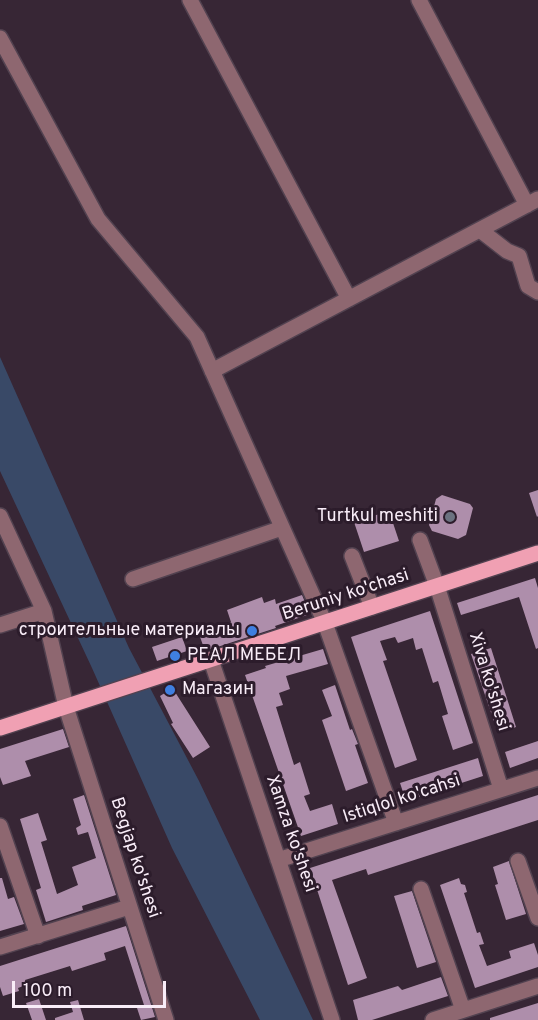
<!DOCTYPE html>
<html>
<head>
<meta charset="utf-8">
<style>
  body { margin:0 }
  #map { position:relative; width:538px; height:1020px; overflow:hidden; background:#372635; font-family:Overpass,sans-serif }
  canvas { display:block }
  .scale { position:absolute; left:12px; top:981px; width:154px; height:27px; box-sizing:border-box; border:3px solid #f9edf8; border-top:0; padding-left:8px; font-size:18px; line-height:21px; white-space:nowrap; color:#f9edf8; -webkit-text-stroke:4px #2c1c2b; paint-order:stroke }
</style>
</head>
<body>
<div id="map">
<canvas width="538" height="1020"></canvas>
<div class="scale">100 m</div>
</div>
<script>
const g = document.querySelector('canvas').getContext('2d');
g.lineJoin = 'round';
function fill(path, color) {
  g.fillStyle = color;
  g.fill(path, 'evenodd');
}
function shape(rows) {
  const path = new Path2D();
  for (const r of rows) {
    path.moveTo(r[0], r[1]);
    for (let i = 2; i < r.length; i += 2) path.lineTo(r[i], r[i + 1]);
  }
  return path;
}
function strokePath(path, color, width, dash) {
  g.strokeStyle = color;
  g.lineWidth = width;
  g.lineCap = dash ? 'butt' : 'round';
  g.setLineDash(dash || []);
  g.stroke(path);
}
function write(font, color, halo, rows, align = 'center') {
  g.font = font + ' Overpass,sans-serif';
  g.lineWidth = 6;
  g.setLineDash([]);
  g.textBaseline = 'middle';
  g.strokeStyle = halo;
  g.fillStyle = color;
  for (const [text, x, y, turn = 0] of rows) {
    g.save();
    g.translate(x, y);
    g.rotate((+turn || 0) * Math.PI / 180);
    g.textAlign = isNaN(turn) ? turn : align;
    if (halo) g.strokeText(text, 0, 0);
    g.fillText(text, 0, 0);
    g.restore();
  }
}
fill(shape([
  [0,357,129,648,199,781,313,1020,260,1020,172,848,92,668,0,471]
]), '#394967');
fill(shape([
  [538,490,538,516,537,517,529,493],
  [442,495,470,504,473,508,466,535,458,539,432,531,429,525,436,499],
  [389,511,399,541,364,552,354,522],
  [535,578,538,588,538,648,536,649,519,597,461,615,457,603],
  [302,595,310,614,275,626,276,628,205,651,199,634,231,622,227,610,262,597,264,603,275,599,276,604],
  [430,611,473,743,453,750,442,716,448,714,438,681,433,683,422,648,416,650,413,638,398,643,395,637,380,641,387,660,383,661,417,760,395,768,351,637],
  [182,637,187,651,157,661,152,647],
  [491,648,516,727,498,733,471,654],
  [323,649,328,664,286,676,290,689,279,693,283,705,276,707,294,765,300,762,310,794,304,796,310,811,332,804,338,824,301,836,245,675,266,668,265,666],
  [335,685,350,730,352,729,358,744,355,745,368,783,346,791,322,720,332,716,322,690],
  [168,691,175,692,210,747,193,758,171,724,173,723,160,696],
  [63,729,69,747,25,761,31,776,3,785,0,777,0,749],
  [538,741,538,758,510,768,505,752],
  [478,758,483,776,406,801,400,783],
  [84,795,116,895,82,906,83,910,46,922,36,890,41,888,20,819,38,813,47,840,41,842,57,894,78,885,72,867,96,858,88,832,78,835,76,828,81,825,73,799],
  [538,795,538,820,368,875,366,869,332,880,367,978,348,985,310,868],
  [509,861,526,914,506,920,495,885,498,884,493,867],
  [0,878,2,878,8,899,14,897,24,924,0,931],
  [459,878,461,884,465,885,467,892,464,893,477,933,480,932,484,944,479,945,487,966,511,958,509,951,534,943,538,955,538,967,475,988,440,885],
  [412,891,436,962,417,968,394,896],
  [126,926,155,1017,141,1020,137,1008,144,1005,125,946,104,953,106,960,72,971,70,966,25,980,26,985,18,988,19,991,3,996,0,987,0,966],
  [441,977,448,996,372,1020,358,1020,353,1000,398,986,402,990],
  [39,999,46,1020,32,1020,26,1003],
  [78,1000,84,1020,55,1020,55,1018,73,1012,70,1002],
  [538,1003,538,1020,490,1020,490,1018]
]), '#ae8eab');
const minor = shape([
  [190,0,349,299],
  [419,0,527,205],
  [0,38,98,219,197,337,325,623,396,823],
  [480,230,507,251,519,256,528,286,538,292],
  [212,371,538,199],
  [0,516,44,611,66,707,166,1020],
  [420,540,437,586,501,789],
  [352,556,372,607],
  [133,579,282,528],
  [0,625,44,611],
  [211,660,332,1020],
  [0,826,38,936],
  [278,860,538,778],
  [518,861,538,918],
  [421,889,463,1010],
  [0,947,129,907],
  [433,1020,538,986]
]);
const major = shape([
  [0,728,538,553]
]);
strokePath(minor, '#524250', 18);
strokePath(major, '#524250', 18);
strokePath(minor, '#8e6770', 15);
strokePath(major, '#f0a0b3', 15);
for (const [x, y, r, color] of [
  [450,517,6,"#6b7280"],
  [252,631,6,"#3f7fe0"],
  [175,656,6,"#3f7fe0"],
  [170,690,6,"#3f7fe0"]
]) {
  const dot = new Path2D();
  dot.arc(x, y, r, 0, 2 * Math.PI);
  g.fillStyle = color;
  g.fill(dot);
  strokePath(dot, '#2c1c2b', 2);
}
write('18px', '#f9edf8', '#2c1c2b', [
  ["Turtkul meshiti",438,517],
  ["строительные материалы",240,631],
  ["РЕАЛ МЕБЕЛ",187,656,"left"],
  ["Магазин",182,690,"left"]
], 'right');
write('18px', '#f9edf8', '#2c1c2b', [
  ["Beruniy ko'chasi",346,596,-18],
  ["Xiva ko'shesi",488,682,73],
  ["Istiqlol ko'cahsi",402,800,-18],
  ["Xamza ko'shesi",290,834,71],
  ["Begjap ko'shesi",134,858,72]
]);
</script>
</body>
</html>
